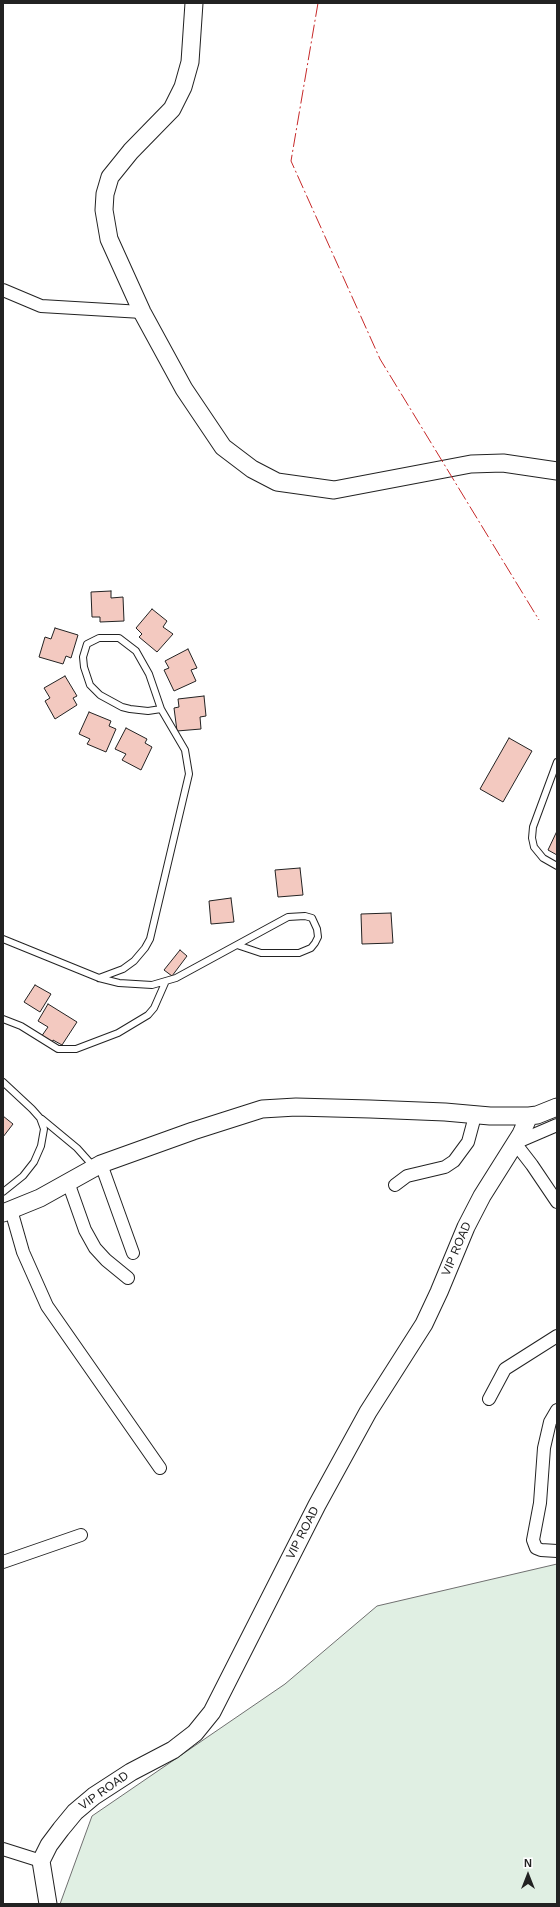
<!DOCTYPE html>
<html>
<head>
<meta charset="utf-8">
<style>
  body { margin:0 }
  #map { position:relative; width:560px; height:1907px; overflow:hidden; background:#fff; font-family:Arial,sans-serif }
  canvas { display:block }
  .frame { position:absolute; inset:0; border:4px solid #222; pointer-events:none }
  .north { position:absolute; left:508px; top:1855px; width:40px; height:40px; -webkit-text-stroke:3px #fff; paint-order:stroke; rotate:0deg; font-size:11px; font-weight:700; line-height:16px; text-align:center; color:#222 }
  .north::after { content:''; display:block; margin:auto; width:14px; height:18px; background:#222; clip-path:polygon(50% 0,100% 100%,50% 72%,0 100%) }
</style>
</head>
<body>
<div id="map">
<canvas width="560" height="1907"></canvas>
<div class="frame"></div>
<div class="north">N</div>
</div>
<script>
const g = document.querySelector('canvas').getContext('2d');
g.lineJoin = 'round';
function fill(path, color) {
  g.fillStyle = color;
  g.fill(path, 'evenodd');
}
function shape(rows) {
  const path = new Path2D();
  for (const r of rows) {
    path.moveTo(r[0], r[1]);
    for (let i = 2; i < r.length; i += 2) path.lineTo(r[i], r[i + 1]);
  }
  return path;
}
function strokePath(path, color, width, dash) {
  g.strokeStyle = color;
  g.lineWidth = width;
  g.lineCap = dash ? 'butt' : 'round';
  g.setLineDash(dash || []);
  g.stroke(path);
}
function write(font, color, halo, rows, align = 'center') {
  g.font = font + ' Arial,sans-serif';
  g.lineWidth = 3;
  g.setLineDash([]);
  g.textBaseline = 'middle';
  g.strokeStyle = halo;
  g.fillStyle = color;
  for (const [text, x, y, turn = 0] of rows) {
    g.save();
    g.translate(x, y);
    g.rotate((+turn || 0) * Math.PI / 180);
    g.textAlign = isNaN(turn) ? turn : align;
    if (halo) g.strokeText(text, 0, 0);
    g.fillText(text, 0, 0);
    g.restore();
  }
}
const green = shape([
  [557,1564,557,1904,60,1904,92,1816,285,1684,377,1606,557,1564]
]);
fill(green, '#e0efe3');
strokePath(green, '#6f6f6f', 1);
const building = shape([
  [111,591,111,598,123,597,124,621,100,622,100,617,92,617,91,592,111,591],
  [152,609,167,621,163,627,173,634,157,652,139,637,142,634,136,628,152,609],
  [55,628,78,635,71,658,66,656,63,664,39,657,45,637,51,639,55,628],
  [188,649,197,668,191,670,196,681,174,691,164,670,169,668,165,661,188,649],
  [65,676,77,696,73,698,77,705,55,719,45,701,50,698,44,688,65,676],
  [204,696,206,716,200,717,201,729,177,731,174,708,179,707,178,699,204,696],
  [89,712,111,721,109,726,116,729,106,752,87,744,90,739,79,734,89,712],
  [126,728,147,739,145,743,152,747,141,770,122,760,126,754,115,749,126,728],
  [509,738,532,751,503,802,480,789,509,738],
  [557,831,557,855,548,850,557,831],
  [300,868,303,895,278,897,275,870,300,868],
  [231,898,234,922,211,924,209,901,231,898],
  [391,913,393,943,362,944,361,914,391,913],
  [180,950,187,956,172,976,164,970,180,950],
  [35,985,51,994,40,1012,24,1002,35,985],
  [48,1004,77,1022,62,1045,53,1040,52,1043,41,1037,48,1027,38,1021,48,1004],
  [3,1116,13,1124,3,1137,3,1116]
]);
fill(building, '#f3c9c0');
strokePath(building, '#222', 1);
const lane = shape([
  [557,762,533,827,532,838,534,847,543,858,557,866],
  [3,939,99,978,119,983,152,985,176,978,288,917,305,916,312,918,317,929,318,937,315,943,311,948,299,953,261,953,237,945],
  [99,978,123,969,134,961,145,948,150,939,189,774,185,750,161,709,149,674,136,651,119,638,99,638,87,644,83,657,84,667,90,685,100,695,122,707,130,709,148,711,161,709],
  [3,1019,21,1026,58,1049,76,1049,118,1033,148,1015,154,1008,165,983],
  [3,1082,32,1109,40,1118,44,1129,41,1146,34,1162,23,1176,3,1192],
  [42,1119,77,1148,94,1167]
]);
const street = shape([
  [3,290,41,306,142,312],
  [557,1125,515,1143,532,1165,557,1202],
  [101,1164,133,1253],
  [68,1182,85,1230,95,1248,106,1260,128,1278],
  [395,1185,407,1176,445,1167,454,1161,468,1142,475,1116],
  [11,1210,23,1252,47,1306,160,1468],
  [489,1399,505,1369,557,1336],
  [557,1410,550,1422,544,1448,540,1503,533,1540,536,1548,541,1550,557,1551],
  [3,1562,81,1535],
  [3,1849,41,1861]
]);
const secondary = shape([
  [194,3,190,62,183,87,172,109,131,151,110,177,105,194,104,210,109,239,142,312,184,389,223,447,252,469,277,482,334,490,471,464,503,463,557,471],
  [3,1213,40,1198,101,1164,193,1131,262,1109,296,1107,370,1109,445,1112,490,1116,529,1116,537,1115,557,1107],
  [48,1904,41,1861,49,1845,61,1829,75,1812,94,1796,131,1772,173,1750,195,1733,212,1712,317,1505,368,1412,424,1324,439,1292,466,1227,482,1196,521,1134,529,1116]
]);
strokePath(lane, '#222', 8);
strokePath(street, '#222', 14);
strokePath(secondary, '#222', 19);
strokePath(lane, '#fff', 6);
strokePath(street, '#fff', 12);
strokePath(secondary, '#fff', 17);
strokePath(shape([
  [318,3,291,161,380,359,539,620]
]), '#c62828', 1, [14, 3, 2, 3]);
write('12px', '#222', '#fff', [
  ["VIP ROAD",457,1249,-67],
  ["VIP ROAD",303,1533,-63],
  ["VIP ROAD",104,1791,-35]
]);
</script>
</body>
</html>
